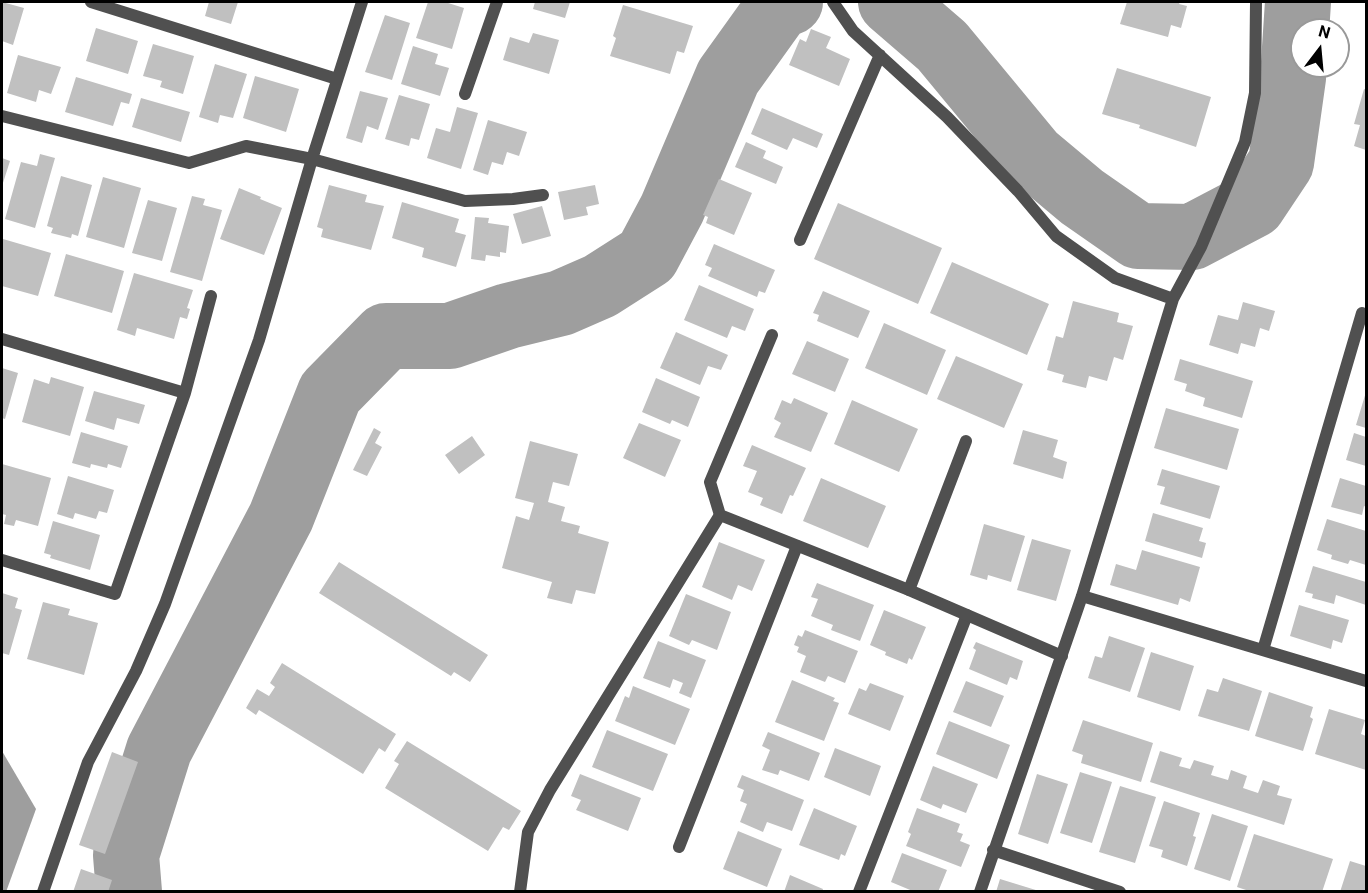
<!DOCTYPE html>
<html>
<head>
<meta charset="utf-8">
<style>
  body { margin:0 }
  #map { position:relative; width:1368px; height:893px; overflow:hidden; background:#fff; font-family:Roboto,sans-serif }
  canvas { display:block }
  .frame { position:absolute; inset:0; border:3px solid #000; pointer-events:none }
  .north { position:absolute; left:1290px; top:18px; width:60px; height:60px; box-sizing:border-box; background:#fff; border:2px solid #999; border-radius:50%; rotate:16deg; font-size:16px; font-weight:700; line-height:24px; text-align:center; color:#000 }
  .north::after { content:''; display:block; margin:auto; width:21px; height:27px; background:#000; clip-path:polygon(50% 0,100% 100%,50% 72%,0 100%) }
</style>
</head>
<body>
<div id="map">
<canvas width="1368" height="893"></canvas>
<div class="frame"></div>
<div class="north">N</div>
</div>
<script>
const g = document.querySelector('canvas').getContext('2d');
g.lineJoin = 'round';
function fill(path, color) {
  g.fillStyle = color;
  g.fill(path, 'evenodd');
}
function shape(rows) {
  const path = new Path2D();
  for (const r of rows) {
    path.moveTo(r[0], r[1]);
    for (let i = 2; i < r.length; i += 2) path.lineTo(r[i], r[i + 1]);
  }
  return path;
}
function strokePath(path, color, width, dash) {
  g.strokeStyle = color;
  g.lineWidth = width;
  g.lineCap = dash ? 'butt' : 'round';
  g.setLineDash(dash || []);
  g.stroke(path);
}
fill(shape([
  [2,751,36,809,6,892,2,891]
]), '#9e9e9e');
strokePath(shape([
  [891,2,942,46,1033,156,1082,197,1138,236,1192,237,1253,205,1281,163,1293,78,1298,2],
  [129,892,126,855,159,750,281,517,330,393,386,336,450,336,508,316,561,303,600,286,647,256,672,209,728,77,781,3,790,2]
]), '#9e9e9e', 66);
fill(shape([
  [2,2,24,8,13,45,2,41],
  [209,2,238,2,231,24,205,16],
  [428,2,445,2,464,8,452,49,416,38],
  [535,2,570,2,565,18,533,9],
  [1127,2,1180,2,1179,4,1187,6,1181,28,1171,25,1168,37,1120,24],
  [623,5,693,26,684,53,677,51,670,74,610,56,616,38,613,36],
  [385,15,410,23,392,80,365,72],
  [96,28,138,41,128,74,86,61],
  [811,29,831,37,826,48,850,59,839,86,789,65,800,39,806,42],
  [533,33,559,40,549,74,503,60,510,37,529,43],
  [153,44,194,56,183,94,160,87,162,81,143,76],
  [413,46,438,54,435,64,449,68,440,96,401,84],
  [18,55,61,67,51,94,39,90,36,102,7,93],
  [215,64,247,74,233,118,220,115,218,123,199,117],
  [1117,68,1211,97,1196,147,1139,128,1140,125,1102,114],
  [255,76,299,89,286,132,243,118],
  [76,77,132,94,129,104,121,102,113,126,65,112],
  [1364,89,1366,90,1366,150,1354,146,1360,125,1354,124],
  [360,91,388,98,378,130,367,126,362,143,346,138],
  [399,95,430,104,419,140,411,138,409,146,385,139],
  [141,98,190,112,181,142,132,127],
  [457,107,478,113,461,169,427,158,436,128,450,132],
  [762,108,823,134,817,148,793,138,787,150,751,134],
  [488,120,527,132,519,156,507,152,503,165,492,162,488,175,473,170],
  [746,142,766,151,763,158,783,167,776,184,735,167],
  [40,154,55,158,35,228,5,219,21,162,37,166],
  [2,158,10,161,2,186],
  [61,176,92,185,78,236,72,234,71,238,51,233,53,228,47,226],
  [103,177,141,188,124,248,86,237],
  [719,179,752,193,734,235,706,223,708,217,703,215],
  [329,185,367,195,365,202,384,206,371,250,321,237,323,229,317,227],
  [595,185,599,204,586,207,588,215,564,220,558,192],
  [239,188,261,197,260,199,282,208,264,255,220,239],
  [192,196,205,199,203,205,222,210,202,281,170,272],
  [148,200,177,208,162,261,132,253],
  [402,202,459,219,455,232,466,235,456,267,422,257,424,248,392,238],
  [838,203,942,248,918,304,814,259],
  [542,206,551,236,522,244,513,214],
  [475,217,489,218,488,223,509,226,506,253,500,252,500,257,486,255,485,261,471,259],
  [3,239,51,253,38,296,2,286,2,246],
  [714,244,775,270,765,293,759,291,757,297,708,276,712,268,705,265],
  [66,254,124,271,112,313,54,296],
  [952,262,1049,304,1027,355,930,313],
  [134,273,193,290,187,308,190,309,187,319,180,317,174,339,137,328,135,336,117,330],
  [699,285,754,309,745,331,732,326,727,338,684,320],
  [823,291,870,311,858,338,817,321,819,315,813,313],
  [1073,301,1119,313,1117,322,1133,326,1123,360,1114,357,1107,381,1089,376,1086,388,1062,382,1064,375,1047,370,1056,336,1063,338],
  [1243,302,1275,311,1269,331,1260,328,1255,347,1241,343,1238,354,1209,345,1218,315,1238,320],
  [884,323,946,350,927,395,865,368],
  [676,332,728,355,721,370,708,366,700,385,660,368],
  [807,341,849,359,835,392,792,374],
  [956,356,1023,384,1004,428,937,399],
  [1180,359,1253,381,1242,418,1203,406,1205,398,1185,391,1187,384,1174,380],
  [2,368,18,373,5,419,2,418],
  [51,377,84,387,70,436,22,422,34,379,49,384],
  [656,378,700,397,688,427,672,420,670,424,642,412],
  [94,391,145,405,139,424,117,418,114,430,85,421],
  [1366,392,1366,428,1356,425],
  [794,398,828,413,811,452,774,437,781,423,774,419,782,400,791,404],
  [852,400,918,429,899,472,834,444],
  [1166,408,1239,429,1227,470,1154,448],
  [639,423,681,440,665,477,623,458],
  [374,428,381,432,375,443,382,447,367,476,353,470],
  [1023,430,1058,440,1053,457,1067,462,1063,479,1013,464],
  [81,432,128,446,121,468,108,464,107,468,91,464,90,468,72,463],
  [1354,433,1366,437,1366,466,1346,460],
  [472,436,485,455,459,474,445,455],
  [530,441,578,454,569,486,553,482,548,502,565,507,561,521,580,526,578,533,609,542,595,594,576,590,572,604,547,598,552,582,502,568,516,516,529,520,534,503,515,498],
  [752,445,806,468,793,496,790,495,782,514,760,505,763,498,748,492,757,471,743,466],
  [2,464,51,478,38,526,16,520,14,526,4,524,6,515,2,514],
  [1162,469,1220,486,1210,519,1160,504,1165,487,1157,485],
  [68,476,114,490,107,513,99,511,96,519,75,513,73,519,57,514],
  [821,478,886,506,868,548,803,521],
  [1340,478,1366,486,1366,507,1364,506,1362,515,1331,507],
  [1153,513,1203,528,1199,541,1206,543,1202,558,1145,541],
  [1327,519,1366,531,1366,565,1350,560,1348,564,1331,559,1332,555,1317,550],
  [53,521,100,535,90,570,50,558,51,555,44,553],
  [984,524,1025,536,1011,582,988,575,987,580,970,575],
  [1032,539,1071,550,1056,601,1017,590],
  [719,542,765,560,752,591,738,585,732,600,702,587],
  [1142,550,1200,567,1190,602,1180,598,1178,605,1110,585,1116,564,1136,570],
  [339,562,488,655,470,682,454,672,451,676,319,593],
  [1313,566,1366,582,1366,605,1336,595,1334,604,1312,598,1313,594,1305,592],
  [817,583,874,605,860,641,831,630,833,625,811,616,818,599,811,597],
  [2,593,18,598,15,608,22,610,9,655,2,653],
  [686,594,731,612,717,650,692,640,689,645,669,636],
  [43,602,70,609,68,615,98,623,84,675,27,659],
  [1299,605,1349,620,1342,643,1333,640,1331,649,1290,636],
  [884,610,926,627,912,660,909,658,907,664,885,655,886,652,870,645],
  [805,630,858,651,845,683,828,676,825,682,800,672,806,656,797,652,799,647,794,645,798,635,802,637],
  [1109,636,1145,648,1130,692,1088,678,1095,656,1102,658],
  [658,641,706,660,691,698,679,693,683,683,673,679,670,688,643,678],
  [976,642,1023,661,1017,680,1010,677,1007,685,969,669,976,650,973,648],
  [1151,652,1194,666,1180,711,1137,697],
  [282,663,396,734,385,752,379,748,363,774,259,710,256,715,246,708,257,689,269,696,275,687,270,683],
  [1223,678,1262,691,1249,731,1198,716,1207,689,1218,692],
  [792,680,835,698,833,701,839,703,824,741,775,722],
  [966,681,1004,696,991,727,953,712],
  [870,683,904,696,890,731,848,714,859,688,866,691],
  [633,686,690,709,675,745,615,721,625,696,629,698],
  [1269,692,1313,707,1310,717,1313,719,1303,751,1255,736],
  [1329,709,1365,720,1361,734,1366,736,1366,770,1315,754],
  [1083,720,1153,743,1141,782,1081,763,1083,755,1072,751],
  [949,721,1010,745,997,779,936,754],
  [607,730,668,754,653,791,592,767],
  [768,732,820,753,809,781,780,770,778,775,762,770,770,750,762,746],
  [407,741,521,811,509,830,503,827,488,851,385,788,399,764,394,761],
  [835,748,881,766,870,796,824,777],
  [1160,751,1182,758,1179,766,1190,769,1194,760,1214,766,1211,775,1228,780,1231,770,1247,776,1243,788,1258,793,1263,780,1280,786,1277,795,1292,799,1284,825,1150,782],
  [112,752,138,762,105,854,79,845],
  [933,766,978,784,966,813,943,804,941,809,920,800],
  [1080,772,1112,782,1092,843,1060,833],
  [580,774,641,798,628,831,576,810,581,800,571,796],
  [1037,774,1068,784,1048,844,1018,834],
  [742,775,804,800,792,831,767,822,763,832,740,822,747,804,740,801,744,790,737,787],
  [1120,786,1156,797,1135,863,1099,852],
  [1164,801,1200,813,1193,836,1196,837,1187,866,1161,857,1163,850,1149,846],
  [814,808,857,826,845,856,841,854,839,860,799,845],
  [917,808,960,824,957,832,963,834,960,841,970,845,961,867,906,846,911,834,908,832],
  [1212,814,1248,826,1230,881,1194,869],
  [738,831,782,849,767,887,723,869],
  [1254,834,1333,859,1322,892,1252,892,1237,887],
  [902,853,947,870,938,892,915,892,891,882],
  [1350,861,1366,866,1366,892,1340,892],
  [81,869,112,880,108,892,73,892],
  [790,875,823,889,822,892,784,892],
  [1000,879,1039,891,1039,892,996,892]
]), '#c0c0c0');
strokePath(shape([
  [909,590,966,441],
  [679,847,797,546],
  [520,892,528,832,550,790,720,515],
  [859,892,967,615]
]), '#505050', 12);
strokePath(shape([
  [91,2,337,79],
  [833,2,853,31,947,117,1018,191,1056,236,1115,278,1173,299,1082,596,980,892],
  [465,94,497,2],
  [2,116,189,163,246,146,312,159,465,201,513,199,543,195],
  [800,240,880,55],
  [1173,299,1201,247,1245,142,1255,93,1256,2],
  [772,335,710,482,720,515,909,590,1062,656],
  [2,339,185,393],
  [2,560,115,594,185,393,211,296],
  [1082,596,1366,681],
  [1263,650,1362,313],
  [993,850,1120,892],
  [43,892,88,762,136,671,165,604,259,340,312,159,362,2]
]), '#505050', 12);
</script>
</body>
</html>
